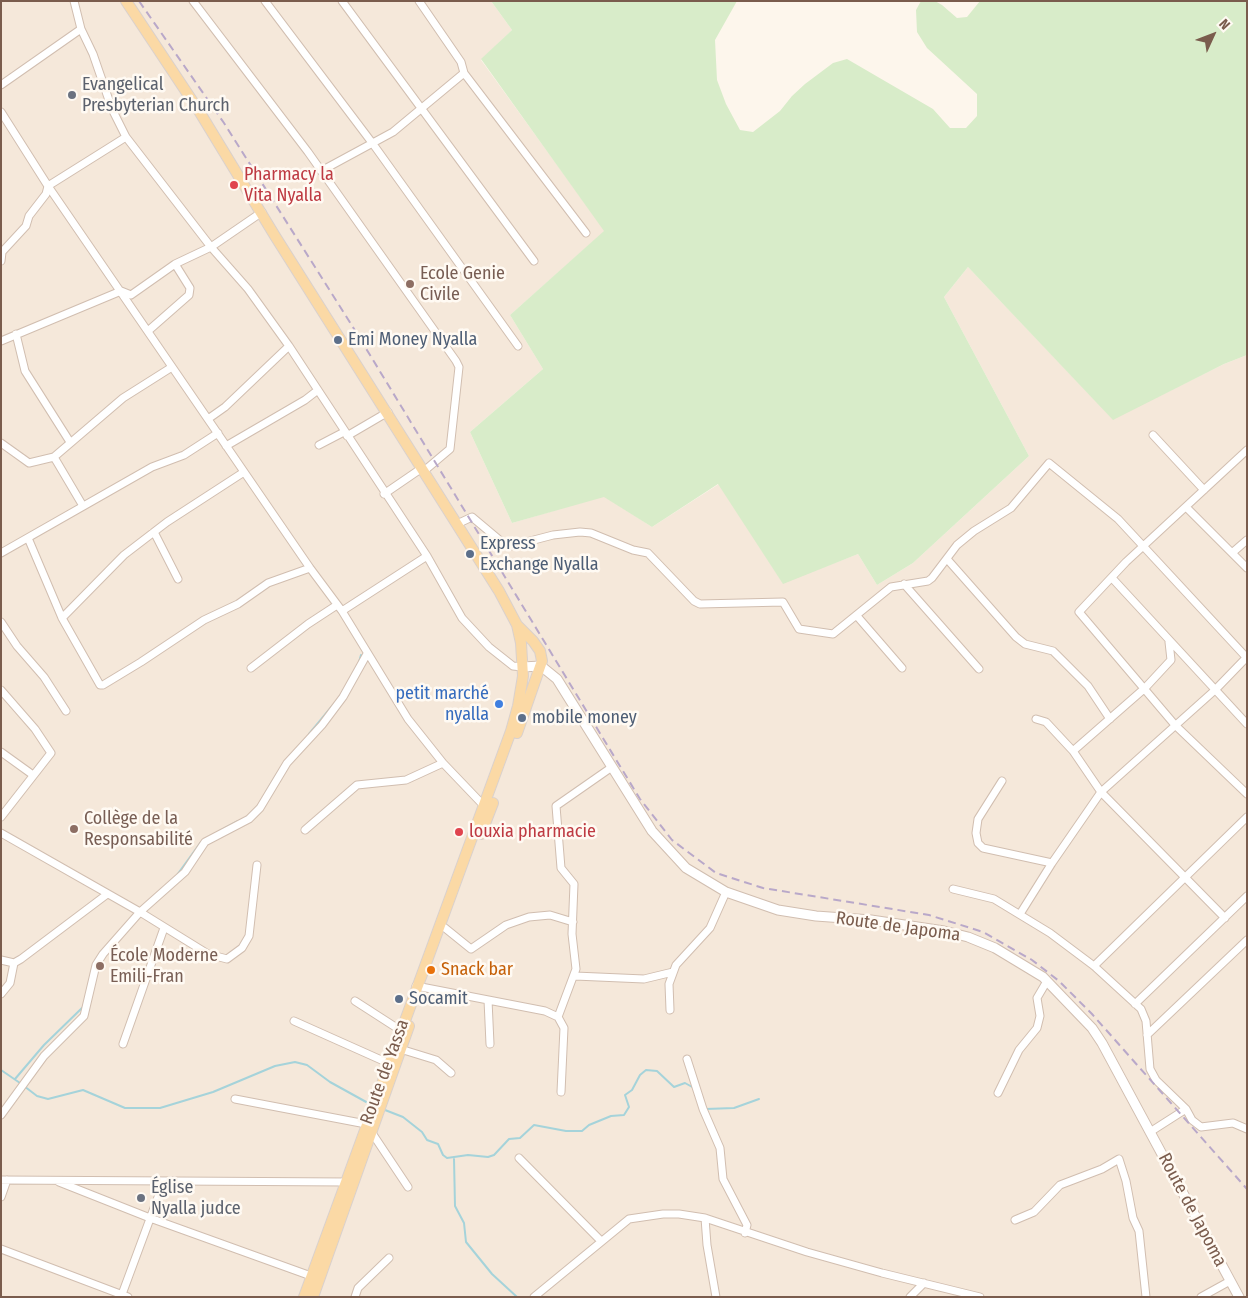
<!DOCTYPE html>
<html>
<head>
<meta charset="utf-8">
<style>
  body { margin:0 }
  #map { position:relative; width:1248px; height:1298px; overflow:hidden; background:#fdf6ec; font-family:"Fira Sans Condensed",sans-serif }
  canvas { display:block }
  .frame { position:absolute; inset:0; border:2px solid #7a5c4d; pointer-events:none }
  .north { position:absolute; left:1188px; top:10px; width:50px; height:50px; -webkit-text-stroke:4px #fffaf3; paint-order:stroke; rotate:47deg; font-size:14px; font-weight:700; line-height:20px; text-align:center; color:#7a5c4d }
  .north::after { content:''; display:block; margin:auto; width:18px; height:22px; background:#7a5c4d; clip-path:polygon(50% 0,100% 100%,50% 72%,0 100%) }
</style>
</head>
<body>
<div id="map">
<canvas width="1248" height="1298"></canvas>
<div class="frame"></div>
<div class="north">N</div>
</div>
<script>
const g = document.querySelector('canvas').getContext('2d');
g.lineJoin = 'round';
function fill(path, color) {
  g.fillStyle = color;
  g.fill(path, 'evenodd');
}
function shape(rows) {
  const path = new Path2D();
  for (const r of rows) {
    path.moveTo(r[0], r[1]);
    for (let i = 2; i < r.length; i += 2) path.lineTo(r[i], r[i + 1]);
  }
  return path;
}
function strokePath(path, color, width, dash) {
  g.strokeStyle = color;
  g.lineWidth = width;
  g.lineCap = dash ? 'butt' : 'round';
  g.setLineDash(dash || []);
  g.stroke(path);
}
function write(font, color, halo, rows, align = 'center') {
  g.font = font + ' "Fira Sans Condensed",sans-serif';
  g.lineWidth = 5;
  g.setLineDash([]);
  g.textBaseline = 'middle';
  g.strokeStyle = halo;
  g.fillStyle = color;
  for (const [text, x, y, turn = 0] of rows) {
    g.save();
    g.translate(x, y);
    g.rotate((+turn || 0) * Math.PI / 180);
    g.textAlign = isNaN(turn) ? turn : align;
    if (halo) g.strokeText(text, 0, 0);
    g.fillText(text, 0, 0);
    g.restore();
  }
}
fill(shape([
  [1,1,491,1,512,30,481,60,605,231,510,315,543,369,470,432,512,523,604,496,652,527,719,484,783,583,858,554,877,585,913,563,1029,456,944,297,968,267,1113,419,1224,364,1247,355,1247,1297,1,1297]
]), '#f5e8da');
fill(shape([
  [491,1,737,1,715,40,717,80,726,104,740,130,753,132,780,111,792,96,805,84,833,63,847,59,933,109,950,128,966,128,977,116,977,94,927,48,917,32,916,10,921,1,935,1,942,5,957,18,967,17,980,1,1247,1,1247,355,1224,364,1113,420,968,267,944,297,1029,456,913,563,877,585,858,554,783,584,718,484,652,527,604,497,512,523,470,432,543,369,510,315,604,231,481,59,512,30]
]), '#d8ecc9');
strokePath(shape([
  [359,662,361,655],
  [309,734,333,705],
  [266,792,278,772],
  [218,832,238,821],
  [177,875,201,842],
  [1,1070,20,1083],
  [15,1079,44,1045,83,1007],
  [24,1086,37,1096,48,1099,83,1090,125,1108,160,1108,213,1092,275,1066,295,1062,307,1065,330,1082,368,1103],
  [706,1109,734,1108,759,1099],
  [385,1110,403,1117,422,1132,427,1140,438,1144,443,1155,447,1158,468,1155,488,1157,494,1155,509,1139,520,1138,534,1125,566,1131,582,1131,589,1125,611,1116,624,1115,629,1107,625,1095,632,1090,640,1075,646,1070,657,1071,674,1087,685,1083,694,1088],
  [454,1159,455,1206,464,1223,466,1242,492,1274,517,1297]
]), '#a5d3da', 2);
const minor = shape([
  [74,1,81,29,93,54,112,109,126,137,211,247,248,289,289,346,427,556,462,618,489,647,513,666,522,667],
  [193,1,308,152,456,361,459,367,450,449,424,471],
  [265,1,373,144,518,346],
  [342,1,534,261],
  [464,73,586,233],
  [1,85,81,29],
  [1,112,48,186,310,568,342,611,408,719,443,763,486,808],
  [321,171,393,132,464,73,461,62,419,1],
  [1,261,2,252,26,226,29,216,46,194,48,186,126,137],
  [148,331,189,295,190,288,175,264],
  [16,334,25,371,70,442],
  [1,341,121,291,131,295,175,264,211,247,262,212],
  [208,419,225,407,289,346],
  [1153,435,1204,490],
  [347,436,388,412],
  [1,443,29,463,54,457,123,398,172,367],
  [319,445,344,432],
  [226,446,305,400,318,390],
  [1247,450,1126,562,1079,612,1175,725,1247,794],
  [54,457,83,506],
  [384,494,422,468],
  [1186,507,1247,568],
  [457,524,472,517,503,543,511,546,553,535,580,532,591,533,633,550,648,553,694,601,700,604,783,602,799,629,833,634,891,587,928,581,932,578,957,545,974,531,1011,508,1049,463,1118,519,1247,658],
  [154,532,178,579],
  [28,538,62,618,100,685,103,685,141,662,204,620,238,604,268,583,310,568],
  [1,553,152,467,184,455,218,433],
  [1232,553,1247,540],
  [947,559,1016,637,1025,644,1053,651,1088,686,1110,719],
  [1112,578,1247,724],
  [904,584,979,669],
  [342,611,427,556],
  [857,616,902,668],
  [62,618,124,555,167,522,244,472],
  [1,622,17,646,44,677,66,711],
  [251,668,308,624,337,605],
  [1,690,35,729,51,753,1,817],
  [1036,719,1046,722,1073,751,1101,792,1225,918],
  [1073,751,1145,688,1171,660,1169,642],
  [1,752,33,775],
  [1002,781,978,819,976,833,978,843,983,848,1052,863],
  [305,830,357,785,406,780,443,763],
  [1,833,140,912,208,954,227,959,242,948,249,936,257,865],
  [953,889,994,899,1050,933,1094,966,1141,1009,1146,1021,1150,1069,1156,1080,1186,1109,1192,1120,1201,1127,1233,1123,1247,1129],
  [1020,914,1052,863,1101,792,1215,690,1247,657],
  [445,928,471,949,506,925,529,917,550,915,573,922],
  [1,960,14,963,21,959,106,895],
  [1094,966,1247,817],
  [575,976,644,979,673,972],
  [416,986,545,1011,558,1017,564,1028,561,1092],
  [1,994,10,983,14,963],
  [488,1000,490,1044],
  [355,1001,400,1030],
  [1135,1004,1247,896],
  [670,1010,669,984,676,965,710,928,726,892],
  [558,1017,576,969,572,934,574,884,561,868,556,806,612,767],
  [294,1021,388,1063],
  [1147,1035,1247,940],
  [123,1044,164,928],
  [397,1048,436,1060,451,1073],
  [687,1059,703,1109,720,1148,723,1179,747,1225,745,1233],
  [998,1093,1019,1050,1037,1028,1040,1016,1037,998,1047,981],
  [235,1099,366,1124,408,1187],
  [1,1115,44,1056,84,1016,96,965,103,954,140,912,185,872,205,842,249,819,260,808,287,763,322,725,343,697,367,654],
  [1150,1132,1186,1109],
  [519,1158,601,1241],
  [1,1180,348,1182],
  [59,1182,150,1218,311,1276],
  [1,1197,7,1180],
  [705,1218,707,1245,716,1297],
  [1015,1220,1034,1212,1060,1185,1102,1169,1119,1159,1126,1181,1133,1218,1139,1231,1146,1297],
  [1,1249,128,1297],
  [121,1297,164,1181],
  [355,1297,358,1288,389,1258],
  [534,1297,629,1219,663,1214,679,1214,705,1218,807,1252,882,1273,980,1297],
  [910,1297,924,1283],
  [1201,1297,1230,1281]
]);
const tertiary = shape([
  [522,667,541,666,557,679,652,831,686,868,726,892,778,910,816,916,871,920,944,931,968,937,995,948,1043,977,1092,1028,1102,1043,1239,1297]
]);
const primary = shape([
  [126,1,199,111,275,236,499,591,517,625,521,643,523,676,518,706,511,731,304,1297],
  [517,733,542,661,540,651,533,641,517,625],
  [481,834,493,803],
  [313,1297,409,1026]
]);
strokePath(minor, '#d1beb0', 9);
strokePath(tertiary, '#d1beb0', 11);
strokePath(primary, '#dad1cd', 12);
strokePath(minor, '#fff', 7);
strokePath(tertiary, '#fff', 9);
strokePath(primary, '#fbd9a5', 10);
strokePath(shape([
  [139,1,224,123,356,332,640,799,672,840,716,873,763,888,929,915,983,932,1032,960,1059,981,1092,1014,1247,1189]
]), '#b9a8c9', 2, [8, 5]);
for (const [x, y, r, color] of [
  [72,95,5,"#6b7280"],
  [234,185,5,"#e0444e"],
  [410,284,5,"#8d6e63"],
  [338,340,5,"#5c6f8a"],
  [470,554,5,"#5c6f8a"],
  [499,704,5,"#3f7fe0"],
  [522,718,5,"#5c6f8a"],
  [74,829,5,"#8d6e63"],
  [459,832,5,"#e0444e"],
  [100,966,5,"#8d6e63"],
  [431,970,5,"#e8710a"],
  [399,999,5,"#5c6f8a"],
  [141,1198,5,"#6b7280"]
]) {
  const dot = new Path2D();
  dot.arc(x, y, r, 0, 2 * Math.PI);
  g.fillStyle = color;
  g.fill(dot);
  strokePath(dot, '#fffaf3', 2);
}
write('18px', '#5b616d', '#fffaf3', [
  ["Evangelical",82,85],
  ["Presbyterian Church",82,106],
  ["Église",151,1188],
  ["Nyalla judce",151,1209]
], 'left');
write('18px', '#be3a42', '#fffaf3', [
  ["Pharmacy la",244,175],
  ["Vita Nyalla",244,196],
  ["louxia pharmacie",469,832]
], 'left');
write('18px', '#785e54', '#fffaf3', [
  ["Ecole Genie",420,274],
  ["Civile",420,295],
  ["Collège de la",84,819],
  ["Responsabilité",84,840],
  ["École Moderne",110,956],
  ["Emili-Fran",110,977]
], 'left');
write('18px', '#4e5e75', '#fffaf3', [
  ["Emi Money Nyalla",348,340],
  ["Express",480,544],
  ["Exchange Nyalla",480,565],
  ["mobile money",532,718],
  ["Socamit",409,999]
], 'left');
write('18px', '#366cbe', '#fffaf3', [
  ["petit marché",489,694],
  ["nyalla",489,715]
], 'right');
write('18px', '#7a5c4d', '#fffaf3', [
  ["Route de Japoma",898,927,8],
  ["Route de Yassa",385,1072,-70],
  ["Route de Japoma",1192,1210,62]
]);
write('18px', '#c56008', '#fffaf3', [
  ["Snack bar",441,970]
], 'left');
</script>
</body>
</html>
